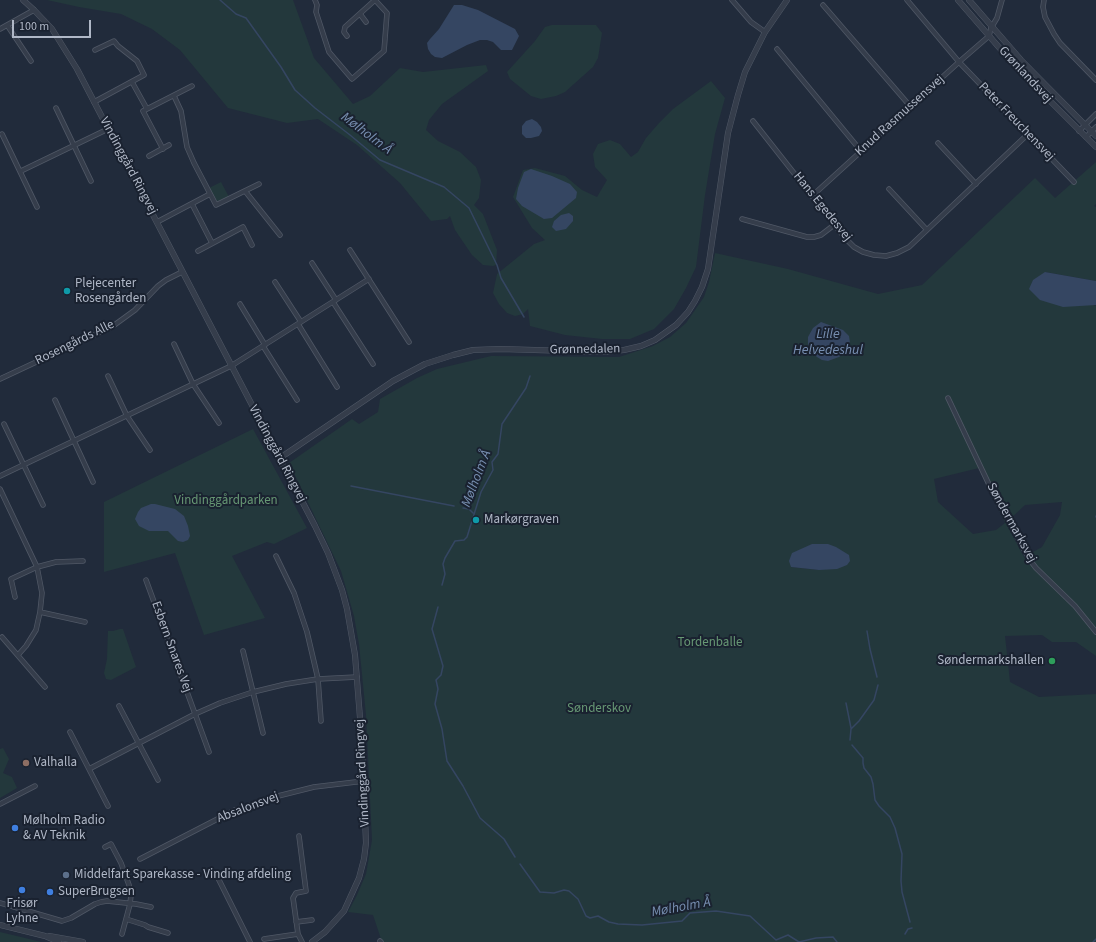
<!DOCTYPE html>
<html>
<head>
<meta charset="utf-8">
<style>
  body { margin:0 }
  #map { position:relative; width:1096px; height:942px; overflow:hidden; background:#212b3b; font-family:"Source Sans 3",sans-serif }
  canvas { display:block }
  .scale { position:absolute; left:12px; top:20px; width:79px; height:18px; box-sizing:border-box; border:2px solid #b0b8c7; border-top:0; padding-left:5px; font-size:12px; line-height:14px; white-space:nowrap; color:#b0b8c7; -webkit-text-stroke:3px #1a2230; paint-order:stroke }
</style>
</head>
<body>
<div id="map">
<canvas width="1096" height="942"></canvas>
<div class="scale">100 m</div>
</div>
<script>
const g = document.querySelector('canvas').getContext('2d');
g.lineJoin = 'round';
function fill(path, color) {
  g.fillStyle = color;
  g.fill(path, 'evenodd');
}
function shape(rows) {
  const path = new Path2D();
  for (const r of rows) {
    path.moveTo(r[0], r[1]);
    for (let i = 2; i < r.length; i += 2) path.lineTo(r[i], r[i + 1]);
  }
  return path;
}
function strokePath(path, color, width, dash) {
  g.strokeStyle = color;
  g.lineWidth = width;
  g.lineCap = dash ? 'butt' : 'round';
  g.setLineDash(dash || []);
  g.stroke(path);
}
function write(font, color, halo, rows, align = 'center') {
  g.font = font + ' "Source Sans 3",sans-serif';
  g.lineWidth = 4;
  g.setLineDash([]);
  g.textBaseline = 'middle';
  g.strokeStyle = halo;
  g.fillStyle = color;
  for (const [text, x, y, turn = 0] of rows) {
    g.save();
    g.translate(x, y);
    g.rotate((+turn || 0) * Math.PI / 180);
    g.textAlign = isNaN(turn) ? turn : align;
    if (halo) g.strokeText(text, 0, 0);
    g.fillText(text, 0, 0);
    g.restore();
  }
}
fill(shape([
  [47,0,293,0,314,58,353,104,370,96,400,68,423,72,486,65,488,71,442,104,429,120,426,130,438,141,460,152,476,167,481,180,479,198,474,205,483,214,497,250,496,265,493,266,483,265,472,255,455,230,450,216,447,219,431,221,400,183,357,145,318,119,287,123,228,108,180,50,152,29,121,14,79,7],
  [552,25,596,25,602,33,598,58,593,67,565,92,556,96,541,99,531,96,510,79,507,72,535,41,545,27],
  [711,81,725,98,715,134,705,195,696,267,686,288,674,309,654,329,630,339,602,339,565,335,530,326,528,309,523,314,515,316,507,313,499,304,493,293,497,274,534,244,545,240,532,228,513,197,523,170,535,168,565,176,582,190,597,197,607,180,595,167,593,154,598,144,610,140,620,144,631,157,638,152,646,138,659,123,673,109],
  [1096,162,1096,204,1094,206,1096,207,1096,281,1045,272,1095,306,1096,305,1096,656,1076,642,1052,642,1042,635,1005,636,1010,682,1039,697,1096,694,1096,942,382,942,373,915,348,912,357,895,366,874,372,840,366,715,359,644,354,616,341,571,289,463,352,419,359,424,378,412,380,399,417,378,437,369,491,356,619,357,653,346,670,337,686,323,704,297,709,282,715,253,788,269,878,294,922,285,1035,178,1055,198],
  [979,468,1005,523,996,530,973,534,938,502,934,479],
  [1062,502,1060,515,1042,547,1024,557,1006,523,1025,505],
  [812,544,828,544,819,570,791,567],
  [221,182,229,197,218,201,215,200,209,188],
  [253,429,307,528,274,544,267,542,232,556,265,618,204,635,175,553,104,572,104,502],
  [120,629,123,629,136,667,111,680,106,679,104,673,107,659,108,631,113,631],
  [3,748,9,759,3,773,12,777,17,788,0,798,0,749],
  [0,932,21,937,41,942,0,942]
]), '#23383c');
fill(shape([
  [454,5,462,5,478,10,515,29,519,36,512,50,501,50,493,42,487,40,480,40,467,45,442,58,435,57,431,54,428,49,427,43,430,39,439,29],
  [532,119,537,122,541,127,542,131,539,136,531,138,526,138,522,134,522,126,526,121],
  [531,169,552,176,570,184,577,192,576,198,552,218,544,219,522,206,516,199,518,188,524,172],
  [569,213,573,216,573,221,566,229,556,231,552,227,554,221,561,215],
  [1045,272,1096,281,1096,305,1063,307,1040,300,1029,289,1033,280],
  [821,322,843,330,849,336,850,343,848,350,839,357,828,361,822,360,817,357,811,351,808,344,808,337,813,328],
  [151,504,155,504,175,509,184,516,188,526,190,536,188,540,183,542,178,541,168,531,149,531,139,526,135,519,138,512,141,508],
  [812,544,828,544,836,547,849,555,850,561,847,565,837,569,819,570,791,567,789,561,792,553]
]), '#354662');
strokePath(shape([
  [220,0,236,14,246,18,281,67,295,90,315,108,350,135,380,160,444,187,469,208,497,265,501,278,524,317],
  [351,486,454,506],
  [463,508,469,509,473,513],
  [1096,516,1096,517],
  [442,585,445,574,443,564,445,558,455,541,464,540,467,537,481,492,493,470,492,462,498,454,502,424,526,388,530,376],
  [438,607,432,629,443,666,441,675,436,680,438,689,435,704,442,729,447,761,463,786,480,818,504,839,515,857],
  [867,631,870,649,877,677],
  [846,703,851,728],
  [850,740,851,729,859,721,874,700,878,685],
  [852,745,863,758,863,763,864,768,871,777,873,784,875,800,879,806,890,817,895,828,902,854,901,881,902,892,910,922],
  [520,864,540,892,554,893,564,890,569,891,578,899,586,916,590,918,598,916,609,922,618,924,642,925,682,921,690,913,716,911,750,916,776,940,788,935,799,942,816,938,833,937,837,942],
  [905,934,908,929,912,928],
  [1093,942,1096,939]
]), '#354662', 1.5);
const minor = shape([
  [315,0,317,5,316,12,329,52,352,79,384,51,387,13,375,0],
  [732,0,751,22,765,32],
  [907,0,959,62,1074,182],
  [1044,0,1043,7,1045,17,1054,34,1060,43,1096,80],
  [823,5,910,106],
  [360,14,366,22],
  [7,25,31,61],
  [0,29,34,10],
  [347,36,344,32,345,27,375,0],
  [777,49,861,151],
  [132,82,147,109],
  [174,96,181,111,187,147,194,163,216,205,259,184],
  [94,102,144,75,137,61,118,46,114,41,95,50],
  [56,108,91,181],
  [753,121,845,238,854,247,863,252,874,255,886,256,897,253,909,247,1028,134],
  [1079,131,1096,114],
  [2,134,37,207],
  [1086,137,1096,127],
  [938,143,976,184],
  [163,149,143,111,192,86],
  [149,156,169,145],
  [21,171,108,129],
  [889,189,927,230],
  [245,191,280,235],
  [812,196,959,62,989,36,991,28,997,18,1002,0],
  [192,204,212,243],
  [742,219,807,237,814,237,821,235,834,225],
  [157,222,210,194],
  [350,250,409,342],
  [198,251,243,227,252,245],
  [312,263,336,300],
  [275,282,301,322],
  [333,302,373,364],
  [240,304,265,345],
  [298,324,337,387],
  [174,344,193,384,219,423],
  [263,346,297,400],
  [108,376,127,416,150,450],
  [0,379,113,326,135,310,158,286,166,280,182,272],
  [948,398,994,495,1029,559,1036,568,1075,606,1096,632],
  [55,400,93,482],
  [4,424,43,505],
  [0,476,231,366,369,279],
  [0,489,37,567,42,593,40,612,36,630,26,646,18,655],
  [276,556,294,593,307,632,318,679,321,721],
  [146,580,209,752],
  [15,597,11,579,37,567,56,562,83,561],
  [40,612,85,622],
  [2,637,45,687],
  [243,651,263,733],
  [119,706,158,780],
  [70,732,108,806],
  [89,769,195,714,220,703,253,692,286,684,318,679,357,677],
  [0,804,35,786],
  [299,836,306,891,296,893,293,898,298,934,302,942],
  [105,847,111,844,121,863,129,885,131,895,130,904,122,934],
  [140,859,235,810,274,797,314,787,364,781],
  [218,878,250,942],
  [0,903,62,921,71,918,95,904,101,902,107,901,136,904,151,907],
  [126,919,145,925,148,927,168,933],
  [296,922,312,920],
  [264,939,298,934],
  [380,941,381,942]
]);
const tertiary = shape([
  [23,0,34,10,52,29,77,69,315,526,328,553,342,590,347,609,355,655,362,743,366,843,364,859,359,878,344,911,325,932,312,942],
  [958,0,1016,67,1096,147],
  [969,0,1021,60,1096,136],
  [280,458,393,381,425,364,453,355,473,350,501,349,602,352,624,350,641,346,655,340,676,325,688,312,695,301,702,287,708,269,728,133,738,95,745,72,765,32,787,0],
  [0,925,45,936,59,942],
  [49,936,83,942]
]);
strokePath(minor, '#505866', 5.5);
strokePath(tertiary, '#505866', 6);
strokePath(minor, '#353d4b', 4);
strokePath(tertiary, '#353d4b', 5);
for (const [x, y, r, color] of [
  [67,291,4,"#0f9aa8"],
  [476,520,4,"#0f9aa8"],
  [1052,661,4,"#2e9e5b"],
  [26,763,4,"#8d6e63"],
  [15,828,4,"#3f7fe0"],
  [66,875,4,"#5c6f8a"],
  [22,890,4,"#3f7fe0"],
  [50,892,4,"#3f7fe0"]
]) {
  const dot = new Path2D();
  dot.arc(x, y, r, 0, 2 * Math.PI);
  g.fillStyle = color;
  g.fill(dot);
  strokePath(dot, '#1a2230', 1.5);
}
write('13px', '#b0b8c7', '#1a2230', [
  ["Grønlandsvej",1025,75,47],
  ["Knud Rasmussensvej",900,116,-42],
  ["Peter Freuchensvej",1016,122,46],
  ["Vindinggård Ringvej",128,166,62],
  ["Hans Egedesvej",822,207,51],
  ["Rosengårds Alle",75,343,-26],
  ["Grønnedalen",585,350,-1],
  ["Vindinggård Ringvej",277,454,62],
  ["Søndermarksvej",1011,523,61],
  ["Esbern Snares Vej",171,647,70],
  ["Vindinggård Ringvej",363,773,-93],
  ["Absalonsvej",248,808,-21]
]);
write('13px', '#b0b8c7', '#1a2230', [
  ["Plejecenter",75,284],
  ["Rosengården",75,299],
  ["Markørgraven",484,520],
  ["Søndermarkshallen",1044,661,"right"],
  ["Valhalla",34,763],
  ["Mølholm Radio",23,821],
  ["& AV Teknik",23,836],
  ["Middelfart Sparekasse - Vinding afdeling",74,875],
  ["SuperBrugsen",58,892],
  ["Frisør",22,904,"center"],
  ["Lyhne",22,919,"center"]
], 'left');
write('13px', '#679874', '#1a2230', [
  ["Vindinggårdparken",226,501],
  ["Tordenballe",710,643],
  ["Sønderskov",599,709]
]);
write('italic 14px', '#778eb0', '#1a2230', [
  ["Mølholm Å",366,134,37],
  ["Lille",828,335],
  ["Helvedeshul",828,351],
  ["Mølholm Å",477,479,-69],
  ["Mølholm Å",681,908,-10]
]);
</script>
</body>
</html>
